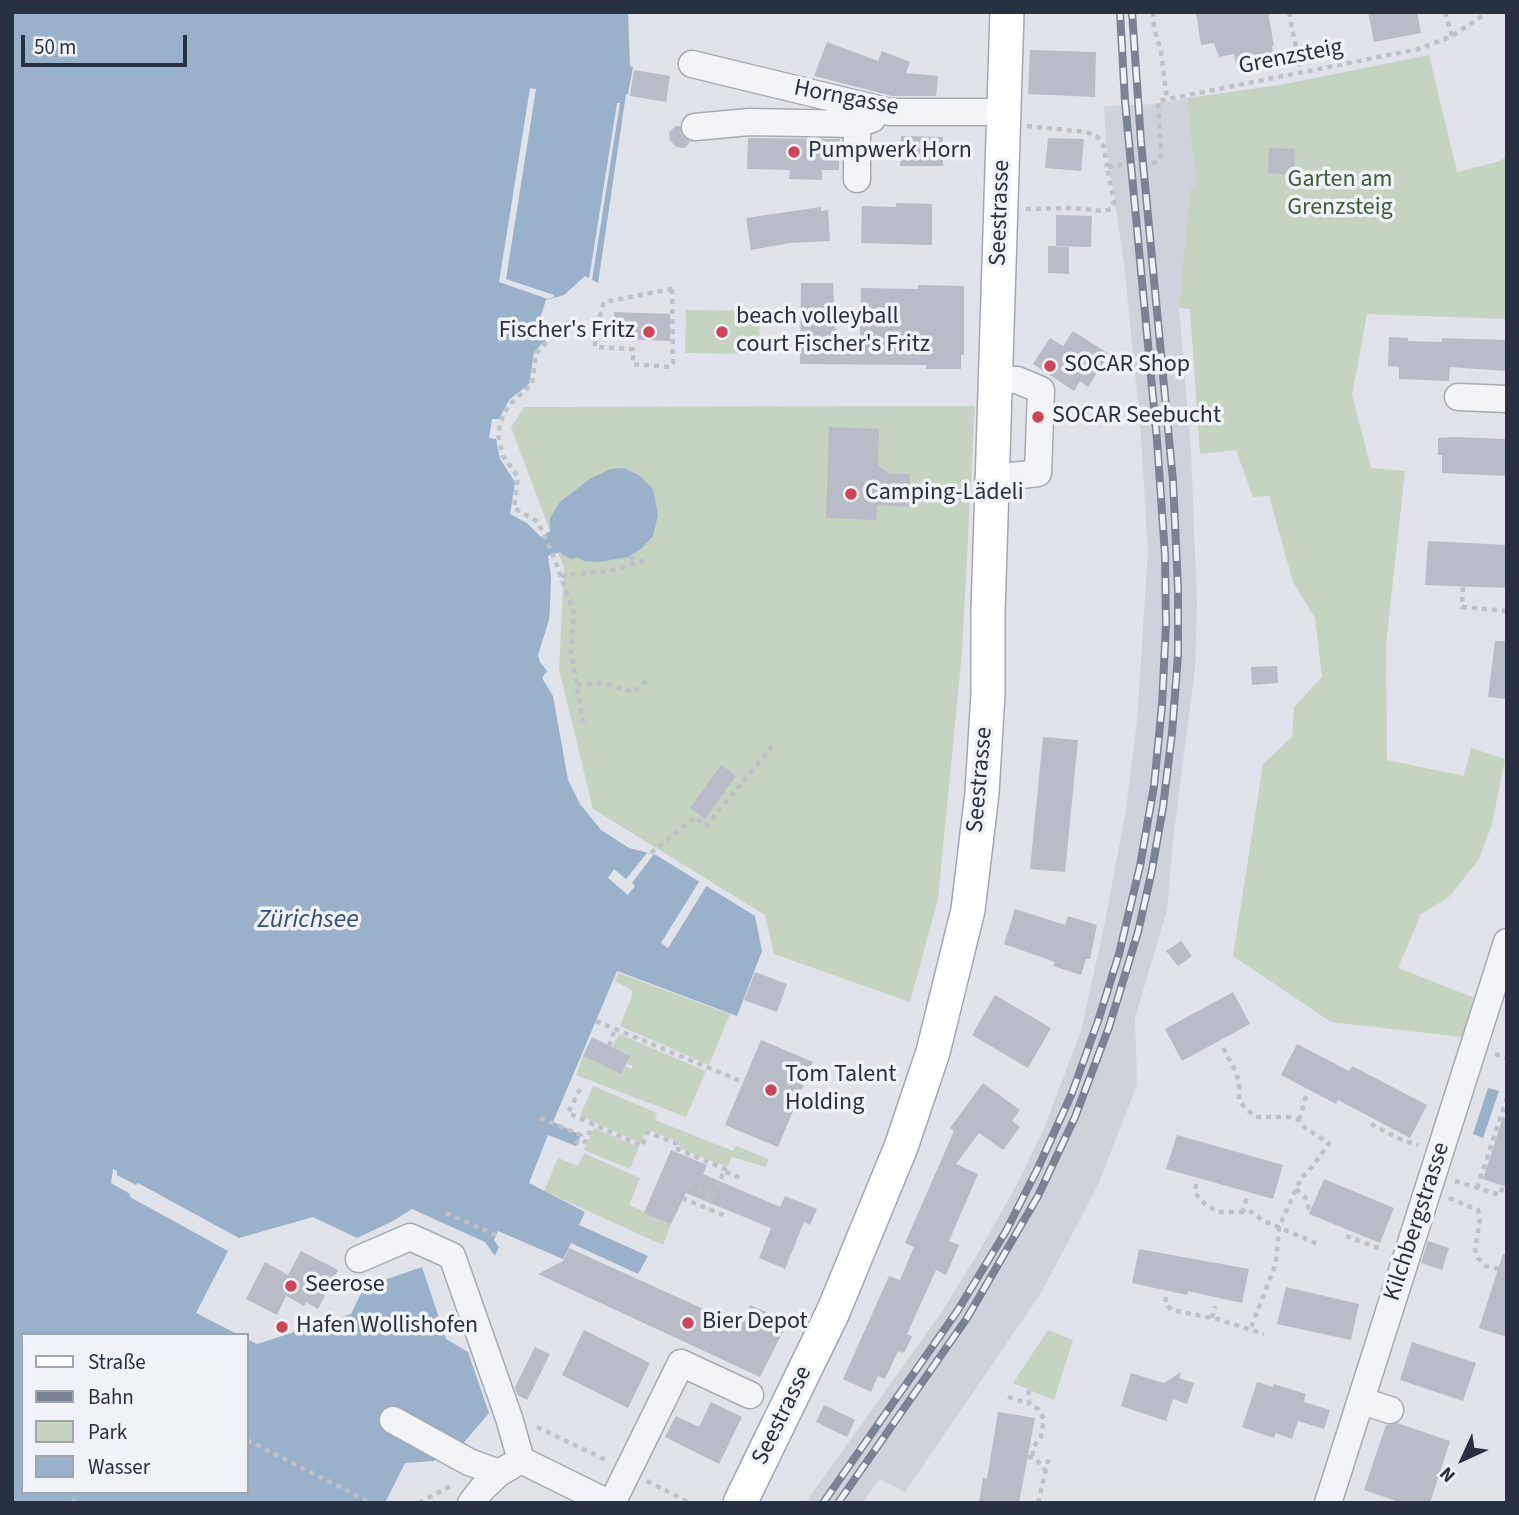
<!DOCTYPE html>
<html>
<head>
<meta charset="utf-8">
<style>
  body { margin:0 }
  #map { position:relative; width:1519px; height:1515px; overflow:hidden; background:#e0e3e9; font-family:"Source Sans 3",sans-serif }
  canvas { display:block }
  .frame { position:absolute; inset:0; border:14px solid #283141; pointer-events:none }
  .legend { position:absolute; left:21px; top:1333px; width:228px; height:161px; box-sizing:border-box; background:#eff2f7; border:2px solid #9fa5ae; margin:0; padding:9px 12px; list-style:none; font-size:21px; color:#283141 }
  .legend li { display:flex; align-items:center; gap:14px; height:35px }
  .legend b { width:35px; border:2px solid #9fa5ae }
  .north { position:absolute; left:1428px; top:1424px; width:70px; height:70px; -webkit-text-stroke:5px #eff2f7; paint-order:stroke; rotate:225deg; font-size:19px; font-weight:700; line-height:28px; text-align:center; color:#283141 }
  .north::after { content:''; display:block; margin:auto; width:24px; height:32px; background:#283141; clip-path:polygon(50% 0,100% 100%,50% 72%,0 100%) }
  .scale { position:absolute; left:21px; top:35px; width:166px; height:32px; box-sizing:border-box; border:4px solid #283141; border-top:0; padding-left:9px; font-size:21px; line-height:24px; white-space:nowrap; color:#283141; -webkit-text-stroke:5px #eff2f7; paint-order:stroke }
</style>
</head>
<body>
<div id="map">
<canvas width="1519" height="1515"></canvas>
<div class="frame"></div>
<ul class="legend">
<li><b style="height:9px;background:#fff"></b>Straße</li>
<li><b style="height:9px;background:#798393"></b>Bahn</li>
<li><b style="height:19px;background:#c5d3c1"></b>Park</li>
<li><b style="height:19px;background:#9ab1ca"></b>Wasser</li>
</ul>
<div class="north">N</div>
<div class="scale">50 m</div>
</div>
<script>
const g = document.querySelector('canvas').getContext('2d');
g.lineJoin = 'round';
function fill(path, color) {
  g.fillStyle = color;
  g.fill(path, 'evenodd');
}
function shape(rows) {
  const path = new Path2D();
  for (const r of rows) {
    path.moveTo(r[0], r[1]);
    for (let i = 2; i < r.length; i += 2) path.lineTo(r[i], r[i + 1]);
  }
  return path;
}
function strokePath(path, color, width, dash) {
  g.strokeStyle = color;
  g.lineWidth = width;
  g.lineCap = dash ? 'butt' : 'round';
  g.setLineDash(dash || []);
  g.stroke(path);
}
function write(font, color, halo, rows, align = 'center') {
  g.font = font + ' "Source Sans 3",sans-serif';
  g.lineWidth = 7;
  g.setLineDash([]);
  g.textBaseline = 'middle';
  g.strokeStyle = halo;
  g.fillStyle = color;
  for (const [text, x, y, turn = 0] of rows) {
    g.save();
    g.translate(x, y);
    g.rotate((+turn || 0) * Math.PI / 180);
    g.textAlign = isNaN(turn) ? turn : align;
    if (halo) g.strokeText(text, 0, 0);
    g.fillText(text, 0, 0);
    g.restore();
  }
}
fill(shape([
  [1187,98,1198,189,1190,189,1179,308,1191,452,1197,602,1195,668,1173,840,1167,910,1135,1018,1137,1085,1098,1185,1041,1293,905,1492,879,1479,863,1503,805,1503,943,1310,981,1248,1016,1186,1044,1128,1081,1031,1104,927,1126,810,1137,721,1148,552,1140,423,1124,263,1106,144,1104,106,1156,104]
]), '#ced2db');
fill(shape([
  [1429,55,1457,172,1497,162,1507,157,1507,319,1367,314,1352,395,1371,468,1405,471,1386,645,1387,760,1464,776,1471,748,1505,759,1492,824,1479,859,1449,897,1421,914,1398,968,1475,998,1462,1037,1331,1022,1233,956,1263,764,1292,737,1294,707,1322,677,1315,618,1293,582,1269,496,1253,497,1236,450,1200,454,1190,309,1179,308,1190,188,1197,188,1187,98,1280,85],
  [686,310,760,311,759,354,685,353],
  [975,406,962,652,938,899,910,1002,774,954,765,915,593,809,559,669,564,568,511,427,524,407],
  [618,973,730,1014,709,1065,620,1026,632,996,632,990,615,981],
  [619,1034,706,1071,686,1117,576,1075,583,1056,621,1074,625,1066,631,1069,633,1066,626,1063,629,1055,612,1047],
  [593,1086,657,1113,655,1120,733,1151,736,1146,769,1159,766,1167,732,1157,727,1167,679,1148,680,1143,647,1129,641,1143,580,1116],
  [594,1128,639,1147,630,1169,584,1150],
  [584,1153,640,1178,629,1205,671,1224,663,1245,544,1191,558,1158,578,1166],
  [1048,1330,1073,1340,1054,1400,1013,1383]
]), '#c5d3c1');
fill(shape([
  [12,12,628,12,630,66,633,67,628,94,626,94,598,283,585,276,564,295,546,300,540,318,553,333,534,352,529,384,509,400,499,419,492,419,489,438,496,439,500,459,515,482,510,514,527,523,541,537,550,531,550,518,560,502,591,478,611,469,624,468,640,476,653,489,658,515,653,536,642,548,628,557,599,562,584,561,577,557,573,559,564,556,560,552,548,556,551,577,550,608,549,620,538,655,540,662,547,671,542,678,553,696,568,780,580,804,601,830,629,848,656,855,755,916,762,951,737,1016,617,971,553,1122,581,1135,576,1146,548,1135,529,1183,585,1212,579,1225,648,1256,638,1274,571,1243,563,1259,498,1231,494,1240,499,1247,495,1256,485,1242,412,1209,393,1221,357,1238,313,1217,239,1238,228,1251,196,1313,239,1335,23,1335,23,1492,247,1492,247,1339,257,1344,351,1314,364,1287,422,1267,446,1339,468,1352,489,1413,449,1460,440,1455,434,1461,405,1463,385,1503,12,1503],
  [1488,1088,1499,1091,1483,1138,1473,1134]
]), '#9ab1ca');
fill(shape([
  [530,88,536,89,506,279,554,295,554,297,548,299,499,282],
  [617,103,620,103,592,280,589,279],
  [647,853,654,854,632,883,635,886,628,895,608,878,614,869,626,879],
  [700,880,707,885,668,948,661,943],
  [113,1169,117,1171,117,1175,136,1185,138,1183,239,1238,228,1251,130,1197,130,1194,111,1183]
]), '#e0e3e9');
fill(shape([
  [1196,12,1268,12,1274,46,1272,46,1274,58,1236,65,1234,54,1219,57,1214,43,1201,45],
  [1368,12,1417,12,1421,33,1374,42],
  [827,42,878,61,882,51,910,62,906,73,938,76,936,96,892,96,814,76],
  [1030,50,1096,52,1095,97,1028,94],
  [634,70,670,76,666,102,630,96],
  [676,126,680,126,682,135,690,142,685,148,676,147,670,140,669,132],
  [901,136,943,137,943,166,900,166],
  [748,138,840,139,839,170,822,170,822,180,789,179,790,170,747,169],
  [1048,138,1084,139,1081,171,1045,168],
  [1269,148,1295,149,1294,175,1268,173],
  [896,203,932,204,932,245,861,243,862,206,896,207],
  [821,207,821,211,828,210,830,241,790,243,751,250,746,218],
  [1056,215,1092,216,1091,247,1056,246],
  [1048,246,1069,247,1069,274,1048,273],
  [801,283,833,283,836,337,860,337,861,288,918,289,918,285,964,286,964,355,961,355,961,369,926,369,926,365,800,364],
  [614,312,670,314,670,341,613,339],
  [1073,331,1109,354,1088,387,1080,381,1074,391,1033,364,1050,338,1063,346],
  [1389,337,1408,338,1408,341,1442,342,1442,338,1507,340,1507,371,1450,367,1449,381,1399,379,1399,367,1388,366],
  [829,427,879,429,878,466,890,474,910,474,909,507,877,505,876,520,826,518],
  [1455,437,1507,439,1507,476,1442,473,1442,455,1438,455,1438,438],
  [1428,541,1507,545,1507,588,1425,585],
  [1495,641,1507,641,1507,699,1488,697],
  [1277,666,1278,683,1252,685,1251,667],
  [1043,737,1078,740,1065,872,1030,869],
  [721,765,736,776,705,819,690,808],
  [1015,909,1065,925,1068,916,1097,925,1090,959,1086,959,1081,975,1053,966,1055,962,1004,944],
  [1181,941,1192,956,1178,966,1166,951],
  [755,972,787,984,777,1012,744,1000],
  [1233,992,1250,1024,1182,1061,1165,1029],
  [995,995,1051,1028,1028,1068,972,1035],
  [592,1037,630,1056,621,1074,583,1056],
  [761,1040,813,1062,778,1147,725,1125],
  [1297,1044,1349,1071,1352,1066,1427,1105,1410,1138,1338,1100,1336,1104,1281,1075],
  [983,1083,1020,1110,1012,1121,1020,1127,1003,1150,979,1133,956,1164,978,1174,949,1241,959,1245,946,1275,936,1270,907,1334,912,1337,904,1353,898,1351,885,1379,878,1376,871,1392,843,1379,889,1276,900,1280,914,1247,905,1243,954,1131,950,1128],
  [1503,1117,1507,1118,1507,1187,1483,1179],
  [1177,1135,1283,1165,1273,1199,1166,1169],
  [671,1150,707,1165,703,1174,780,1207,785,1196,817,1209,810,1225,804,1222,785,1269,759,1258,771,1228,686,1193,671,1224,644,1213],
  [1324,1179,1394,1208,1380,1243,1309,1214],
  [1428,1241,1449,1248,1442,1270,1421,1263],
  [569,1248,741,1326,750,1305,788,1322,760,1377,538,1274,563,1261],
  [1139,1249,1249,1269,1242,1303,1188,1291,1187,1295,1132,1283],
  [301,1251,338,1270,318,1309,306,1302,304,1306,286,1296,277,1315,246,1299,265,1262,288,1275],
  [1503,1254,1507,1254,1507,1337,1479,1328],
  [1286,1287,1359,1304,1351,1340,1277,1324],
  [584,1330,650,1363,628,1408,562,1375],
  [1412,1342,1476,1363,1463,1401,1400,1380],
  [535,1347,550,1354,527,1400,517,1395,515,1387],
  [1181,1372,1179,1378,1194,1383,1187,1404,1173,1399,1166,1421,1121,1406,1131,1373,1164,1383],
  [1257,1382,1273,1387,1274,1384,1306,1394,1304,1402,1330,1410,1324,1429,1298,1421,1292,1439,1276,1433,1274,1438,1242,1427],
  [711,1402,742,1417,719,1464,665,1437,676,1416,699,1427],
  [824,1405,855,1420,847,1437,816,1422],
  [998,1412,1035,1418,1019,1503,979,1503,983,1478,987,1479],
  [1397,1423,1450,1441,1430,1503,1402,1503,1364,1490,1386,1425]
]), '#b7bcc6');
const minor = shape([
  [692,64,890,112,1004,112],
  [695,127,749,122,857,124],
  [857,179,857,124,872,119],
  [1458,397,1507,399],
  [994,478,1038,473,1041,390,1017,380,996,379],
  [359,1259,410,1237,452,1256,509,1418,521,1460],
  [1362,1401,1390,1410],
  [393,1420,469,1462,499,1473],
  [471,1503,482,1489,499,1473,521,1460,608,1503],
  [612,1503,681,1363,750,1395],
  [1328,1503,1507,942]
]);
const major = shape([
  [740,1503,833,1312,901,1147,933,1052,968,910,982,793,988,694,988,612,1007,12]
]);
strokePath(minor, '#a5aab3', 29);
strokePath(major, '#9fa8b5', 36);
strokePath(shape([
  [1153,12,1154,28,1161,51,1167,100],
  [1289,12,1301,74],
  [1445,12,1452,36],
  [1027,126,1086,132,1094,135,1100,139,1104,147,1107,167],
  [1152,163,1157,162,1161,156,1158,101,1419,49,1452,36,1488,12],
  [1026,209,1070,208,1105,211,1111,209,1114,202,1107,167,1122,165],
  [672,289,673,363,670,367,633,364,633,349,595,347,595,332,604,302,672,289],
  [631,556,635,564],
  [561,576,614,570,641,561,650,561],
  [1463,587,1462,607,1507,611],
  [577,685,601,683,634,692,649,679],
  [583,723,571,651,574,613,553,555,538,522,514,508,518,477,503,456,498,435,501,421,508,406,532,384,536,353,567,323,580,330,595,332],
  [651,853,695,817,706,826,774,744],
  [596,1021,743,1082],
  [609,1046,615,1029],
  [1223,1048,1235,1070,1239,1082,1239,1100,1245,1108,1256,1117,1289,1117,1299,1120,1305,1128,1329,1143,1313,1166,1301,1178,1279,1227,1276,1263,1250,1330],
  [1495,1054,1507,1058],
  [580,1089,568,1113,642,1146,648,1132,677,1144,675,1148,725,1169,724,1171],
  [540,1118,581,1135,576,1144],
  [1299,1120,1306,1096],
  [1371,1124,1402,1140,1418,1145],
  [584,1144,593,1124],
  [1455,1181,1500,1195,1503,1186],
  [1196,1184,1195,1193,1205,1204,1218,1212,1252,1212,1262,1220,1320,1245],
  [688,1185,713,1197,708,1209],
  [1477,1188,1507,1098],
  [1296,1189,1305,1197,1310,1212],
  [713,1197,724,1171,743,1179],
  [682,1198,726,1216],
  [1449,1198,1478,1210,1480,1219,1475,1249,1478,1258,1486,1266,1505,1270,1506,1266],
  [446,1213,496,1235],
  [1242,1213,1247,1198],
  [1346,1236,1384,1250],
  [1166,1297,1165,1303,1172,1310,1217,1319,1264,1334],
  [1212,1318,1215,1306],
  [1029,1390,1028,1399,1030,1404,1038,1409,1044,1419,1041,1437,1034,1446,1032,1458],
  [1008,1397,1030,1404],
  [537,1427,608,1461],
  [247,1440,371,1503],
  [1028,1457,1035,1458,1045,1470],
  [647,1481,690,1503],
  [73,1503,78,1492],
  [419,1503,454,1484],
  [1038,1503,1049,1457]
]), '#bec1c8', 4.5, [5, 5]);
strokePath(minor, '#f3f4f7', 26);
strokePath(major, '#fff', 33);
const rail = shape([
  [823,1503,958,1310,1006,1231,1038,1168,1072,1093,1098,1021,1119,954,1140,866,1154,786,1162,705,1166,624,1165,555,1157,440,1125,101,1120,12],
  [838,1503,967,1318,1038,1196,1075,1117,1109,1027,1138,932,1152,870,1163,807,1172,733,1178,655,1178,588,1173,481,1141,142,1132,12]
]);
strokePath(rail, '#798393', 8);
strokePath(rail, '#eff2f7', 5, [16]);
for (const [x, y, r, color] of [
  [794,152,7,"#d14356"],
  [649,332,7,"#d14356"],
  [722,332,7,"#d14356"],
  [1050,366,7,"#d14356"],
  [1038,417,7,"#d14356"],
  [851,494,7,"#d14356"],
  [771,1090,7,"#d14356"],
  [291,1286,7,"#d14356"],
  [688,1323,7,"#d14356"],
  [282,1327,7,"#d14356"]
]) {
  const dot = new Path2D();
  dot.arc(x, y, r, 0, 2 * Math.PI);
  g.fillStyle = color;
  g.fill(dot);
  strokePath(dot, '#eff2f7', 2.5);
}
write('24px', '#283141', '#eff2f7', [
  ["Grenzsteig",1291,58,-11],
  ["Horngasse",846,99,11],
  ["Seestrasse",1001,213,-88],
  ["Seestrasse",981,780,-85],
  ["Kilchbergstrasse",1418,1222,-72],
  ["Seestrasse",783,1416,-64]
]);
write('24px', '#283141', '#eff2f7', [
  ["Pumpwerk Horn",808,152],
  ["beach volleyball",736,318],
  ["court Fischer's Fritz",736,346],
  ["Fischer's Fritz",635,332,"right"],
  ["SOCAR Shop",1064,366],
  ["SOCAR Seebucht",1052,417],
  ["Camping-Lädeli",865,494],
  ["Tom Talent",785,1076],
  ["Holding",785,1104],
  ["Seerose",305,1286],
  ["Bier Depot",702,1323],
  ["Hafen Wollishofen",296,1327]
], 'left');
write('24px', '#3c5d35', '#eff2f7', [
  ["Garten am",1340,181],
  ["Grenzsteig",1340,209]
]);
write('italic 26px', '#314f76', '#eff2f7', [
  ["Zürichsee",308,921]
]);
</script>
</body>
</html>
